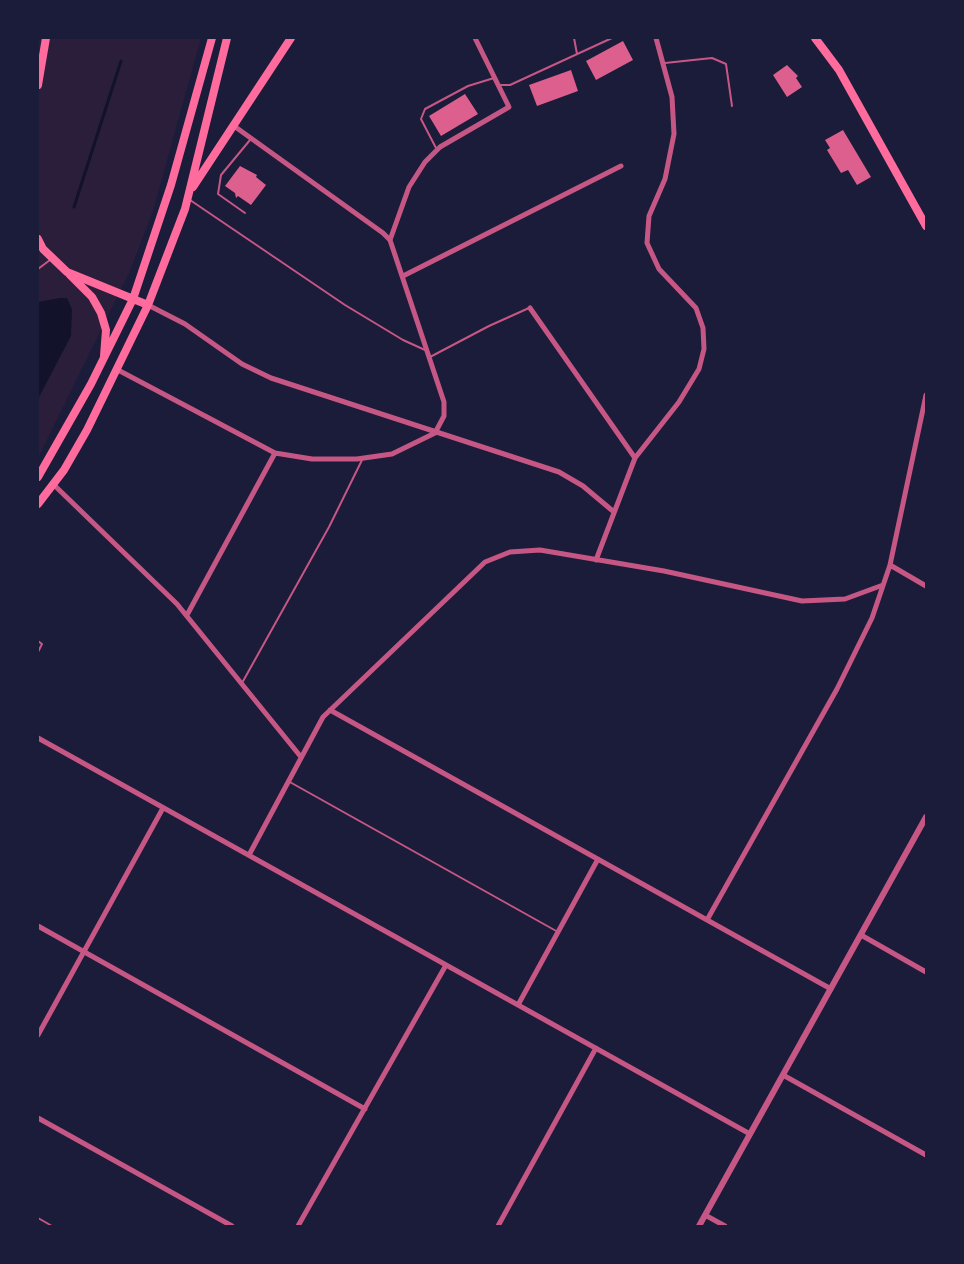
<!DOCTYPE html>
<html>
<head>
<meta charset="utf-8">
<style>
  body { margin:0 }
  #map { position:relative; width:964px; height:1264px; overflow:hidden; background:#1b1b3a; font-family:Manrope,sans-serif }
  canvas { display:block }
  .frame { position:absolute; inset:0; border:39px solid #1b1b3a; pointer-events:none }
</style>
</head>
<body>
<div id="map">
<canvas width="964" height="1264"></canvas>
<div class="frame"></div>
</div>
<script>
const g = document.querySelector('canvas').getContext('2d');
g.lineJoin = 'round';
function fill(path, color) {
  g.fillStyle = color;
  g.fill(path, 'evenodd');
}
function shape(rows) {
  const path = new Path2D();
  for (const r of rows) {
    path.moveTo(r[0], r[1]);
    for (let i = 2; i < r.length; i += 2) path.lineTo(r[i], r[i + 1]);
  }
  return path;
}
function strokePath(path, color, width, dash) {
  g.strokeStyle = color;
  g.lineWidth = width;
  g.lineCap = dash ? 'butt' : 'round';
  g.setLineDash(dash || []);
  g.stroke(path);
}
fill(shape([
  [38,38,201,38,153,211,130,271,38,458]
]), '#2a1e3b');
fill(shape([
  [60,298,67,298,72,309,71,336,38,399,38,302]
]), '#12122b');
strokePath(shape([
  [74,207,121,61]
]), '#12122b', 3);
fill(shape([
  [623,41,633,60,596,80,586,61],
  [787,65,798,76,796,78,802,87,787,97,773,75],
  [571,70,578,91,537,106,529,85],
  [465,94,478,114,441,136,429,116],
  [843,130,871,177,857,185,848,170,841,173,827,150,830,148,825,140],
  [240,166,257,175,256,177,266,185,251,205,238,196,236,198,235,193,225,186]
]), '#dd5f8e');
strokePath(shape([
  [574,38,577,54],
  [665,63,712,58,726,64,732,106],
  [926,75,926,79],
  [499,85,510,85,612,38],
  [437,150,421,119,425,109,468,86,494,78],
  [190,200,345,305,403,340,425,350],
  [245,213,218,194,221,175,250,140],
  [38,269,50,260],
  [430,357,489,326,529,308],
  [38,641,42,644,38,652],
  [242,683,329,527,363,458],
  [288,781,558,932],
  [38,1218,52,1226]
]), '#c65784', 2);
strokePath(shape([
  [390,240,409,187,425,162,440,147,509,107,475,38],
  [403,276,621,166],
  [148,305,185,324,242,364,271,378,559,472,583,486,614,512],
  [530,308,635,458],
  [118,370,275,453,312,459,357,459,392,454,435,433,444,416,444,402,390,240,383,233,234,126],
  [53,484,177,604,301,757],
  [596,560,635,458,679,402,699,369,704,349,703,328,696,308,659,269,647,243,649,216,665,179,674,134,672,97,656,38],
  [890,565,926,586],
  [187,615,275,453],
  [330,710,831,989],
  [38,738,750,1134],
  [249,855,323,717,485,562,510,552,540,550,664,571,802,601,845,599,883,585],
  [707,920,837,689,872,618,890,565,926,395],
  [38,926,365,1109],
  [861,935,926,972],
  [518,1005,598,859],
  [38,1035,163,808],
  [783,1075,926,1155],
  [38,1118,232,1226],
  [705,1215,725,1226],
  [298,1226,446,965],
  [498,1226,596,1048]
]), '#c65784', 5);
strokePath(shape([
  [699,1226,926,817]
]), '#c65784', 6);
strokePath(shape([
  [815,38,839,70,926,226],
  [38,85,46,38],
  [193,187,291,38],
  [38,239,43,249,67,272,148,305],
  [70,275,92,297,101,313,106,330,104,356],
  [38,477,91,384,133,299,171,185,212,38],
  [38,504,64,470,87,430,148,305,185,209,227,38]
]), '#ff6b9d', 8);
</script>
</body>
</html>
